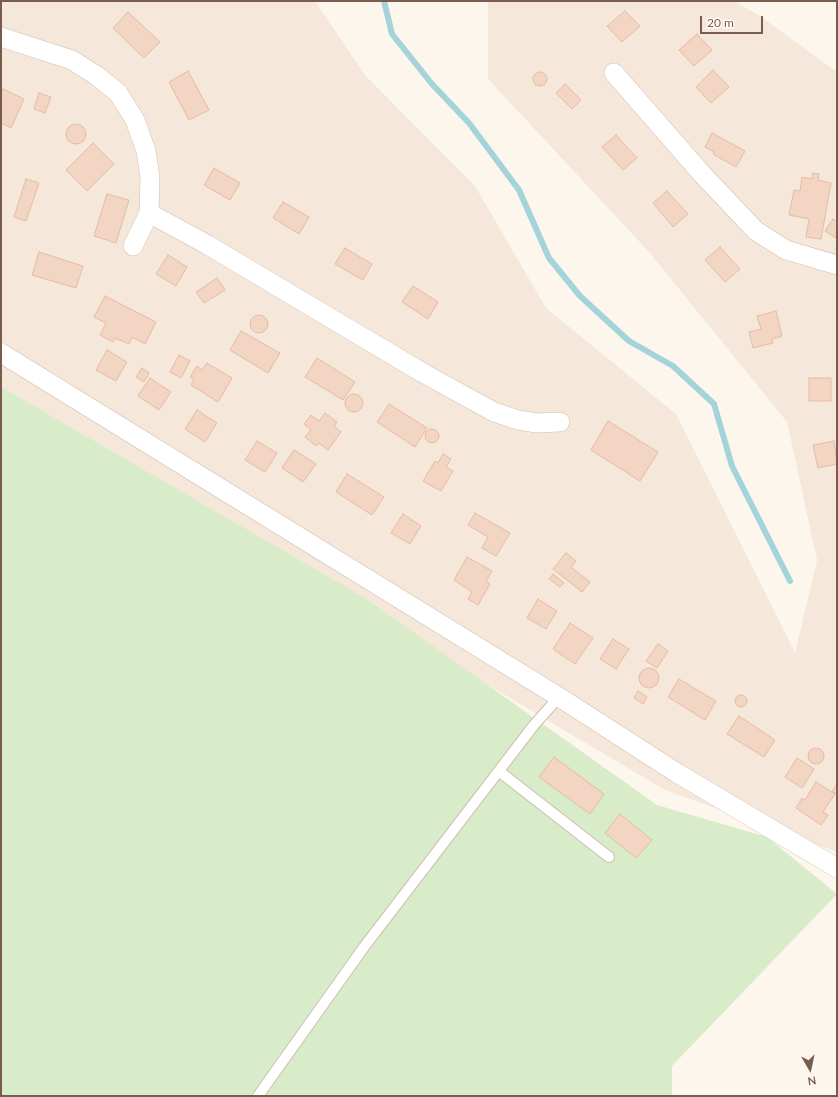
<!DOCTYPE html>
<html>
<head>
<meta charset="utf-8">
<style>
  body { margin:0 }
  #map { position:relative; width:838px; height:1097px; overflow:hidden; background:#fdf6ec; font-family:Lato,sans-serif }
  canvas { display:block }
  .frame { position:absolute; inset:0; border:2px solid #7a5c4d; pointer-events:none }
  .north { position:absolute; left:790px; top:1049px; width:40px; height:40px; -webkit-text-stroke:3px #fffaf3; paint-order:stroke; rotate:171deg; font-size:11px; font-weight:700; line-height:16px; text-align:center; color:#7a5c4d }
  .north::after { content:''; display:block; margin:auto; width:14px; height:18px; background:#7a5c4d; clip-path:polygon(50% 0,100% 100%,50% 72%,0 100%) }
  .scale { position:absolute; left:700px; top:16px; width:63px; height:18px; box-sizing:border-box; border:2px solid #7a5c4d; border-top:0; padding-left:5px; font-size:12px; line-height:14px; white-space:nowrap; color:#7a5c4d; -webkit-text-stroke:3px #fffaf3; paint-order:stroke }
</style>
</head>
<body>
<div id="map">
<canvas width="838" height="1097"></canvas>
<div class="frame"></div>
<div class="north">N</div>
<div class="scale">20 m</div>
</div>
<script>
const g = document.querySelector('canvas').getContext('2d');
g.lineJoin = 'round';
function fill(path, color) {
  g.fillStyle = color;
  g.fill(path, 'evenodd');
}
function shape(rows) {
  const path = new Path2D();
  for (const r of rows) {
    if (r.length === 3) {
      path.moveTo(r[0] + r[2], r[1]);
      path.arc(r[0], r[1], r[2], 0, 2 * Math.PI);
      continue;
    }
    path.moveTo(r[0], r[1]);
    for (let i = 2; i < r.length; i += 2) path.lineTo(r[i], r[i + 1]);
  }
  return path;
}
function strokePath(path, color, width, dash) {
  g.strokeStyle = color;
  g.lineWidth = width;
  g.lineCap = dash ? 'butt' : 'round';
  g.setLineDash(dash || []);
  g.stroke(path);
}
fill(shape([
  [1,1,315,1,365,75,475,186,546,308,676,414,795,653,817,560,787,422,649,252,488,79,488,1,734,1,760,16,837,72,837,852,665,790,1,396]
]), '#f5e8da');
fill(shape([
  [1,387,365,598,657,805,767,837,837,894,672,1066,672,1096,1,1096]
]), '#d8ecc9');
strokePath(shape([
  [384,1,392,34,432,84,469,123,519,190,549,258,580,296,629,341,673,366,714,404,732,466,790,581]
]), '#a5d3da', 6);
const building = shape([
  [625,11,640,26,622,42,607,26,625,11],
  [128,12,160,42,144,58,113,28,128,12],
  [697,34,712,50,694,66,679,50,697,34],
  [713,70,729,87,711,103,696,87,713,70],
  [188,71,209,110,189,120,169,82,188,71],
  [540,79,7],
  [565,84,581,100,572,109,556,93,565,84],
  [3,89,24,99,11,128,1,123,1,93,3,89],
  [39,93,51,97,45,113,34,109,39,93],
  [76,134,10],
  [712,133,745,151,736,167,713,154,714,152,705,147,712,133],
  [616,135,637,158,623,170,602,147,616,135],
  [93,143,114,164,87,191,66,170,93,143],
  [214,168,240,183,230,200,204,185,214,168],
  [813,173,819,174,818,180,831,183,821,239,806,237,809,219,789,215,794,190,800,191,802,177,812,179,813,173],
  [26,179,39,183,26,221,14,217,26,179],
  [667,191,688,214,673,227,653,203,667,191],
  [107,194,129,200,116,243,94,236,107,194],
  [283,202,309,217,299,234,273,218,283,202],
  [833,219,837,222,836,238,825,231,833,219],
  [720,247,740,269,725,282,705,260,720,247],
  [345,248,372,264,363,280,335,264,345,248],
  [39,252,83,266,76,288,32,275,39,252],
  [168,255,187,267,176,286,156,274,168,255],
  [217,278,225,290,204,303,196,292,217,278],
  [413,286,438,302,428,319,402,302,413,286],
  [105,296,156,322,145,344,132,337,129,344,115,338,113,342,100,335,106,323,94,317,105,296],
  [776,311,782,336,772,339,773,343,753,348,749,332,761,329,757,316,776,311],
  [259,324,9],
  [241,331,280,353,268,373,230,350,241,331],
  [107,350,127,362,116,381,96,370,107,350],
  [179,355,190,361,181,378,170,372,179,355],
  [317,358,355,382,343,400,305,377,317,358],
  [207,363,232,378,218,402,191,385,194,379,190,377,197,366,202,370,207,363],
  [142,368,149,373,144,382,136,377,142,368],
  [150,378,171,392,159,410,138,396,150,378],
  [809,378,831,378,831,401,809,401,809,378],
  [354,403,9],
  [389,404,427,428,415,447,377,422,389,404],
  [197,410,217,423,205,442,185,429,197,410],
  [325,413,337,422,334,426,341,432,328,450,319,443,316,446,305,437,311,430,304,424,311,415,319,421,325,413],
  [608,421,658,452,640,481,591,450,608,421],
  [432,436,7],
  [257,441,277,453,265,472,245,460,257,441],
  [834,441,837,464,818,468,813,445,834,441],
  [294,450,316,464,303,482,282,468,294,450],
  [443,454,451,459,446,467,453,471,441,491,423,481,435,461,438,463,443,454],
  [347,474,384,497,372,515,336,492,347,474],
  [475,513,510,533,496,556,482,548,488,537,468,525,475,513],
  [403,514,421,526,410,544,391,533,403,514],
  [566,553,576,561,571,567,590,582,582,592,553,569,566,553],
  [467,557,492,571,486,582,490,584,478,605,468,599,472,592,454,580,467,557],
  [553,574,564,583,560,587,549,579,553,574],
  [538,599,557,611,546,629,527,618,538,599],
  [570,623,593,638,575,664,553,649,570,623],
  [613,639,629,649,616,669,600,659,613,639],
  [658,644,668,651,657,668,646,661,658,644],
  [649,678,10],
  [679,679,716,701,705,720,668,697,679,679],
  [638,691,647,697,643,704,634,698,638,691],
  [741,701,6],
  [739,716,775,740,764,757,727,734,739,716],
  [816,756,8],
  [554,757,604,794,590,814,539,777,554,757],
  [797,758,814,769,802,788,785,777,797,758],
  [816,782,835,794,823,812,828,815,821,825,796,808,802,798,805,800,816,782],
  [837,784,837,794,832,791,837,784],
  [620,814,652,840,636,858,605,833,620,814]
]);
fill(building, '#f3d5c3');
strokePath(building, '#e6bba3', 1);
const service = shape([
  [500,772,609,857],
  [258,1096,364,947,534,725,559,697]
]);
const minor = shape([
  [1,37,72,60,97,76,118,93,135,120,146,151,150,177,149,213,133,246],
  [614,73,702,174,756,231,786,250,837,265],
  [149,213,206,244,423,373,494,412,518,420,537,423,560,422],
  [1,353,559,697,677,773,837,868]
]);
strokePath(service, '#d1beb0', 12);
strokePath(minor, '#d1beb0', 20);
strokePath(service, '#fff', 10);
strokePath(minor, '#fff', 19);
</script>
</body>
</html>
